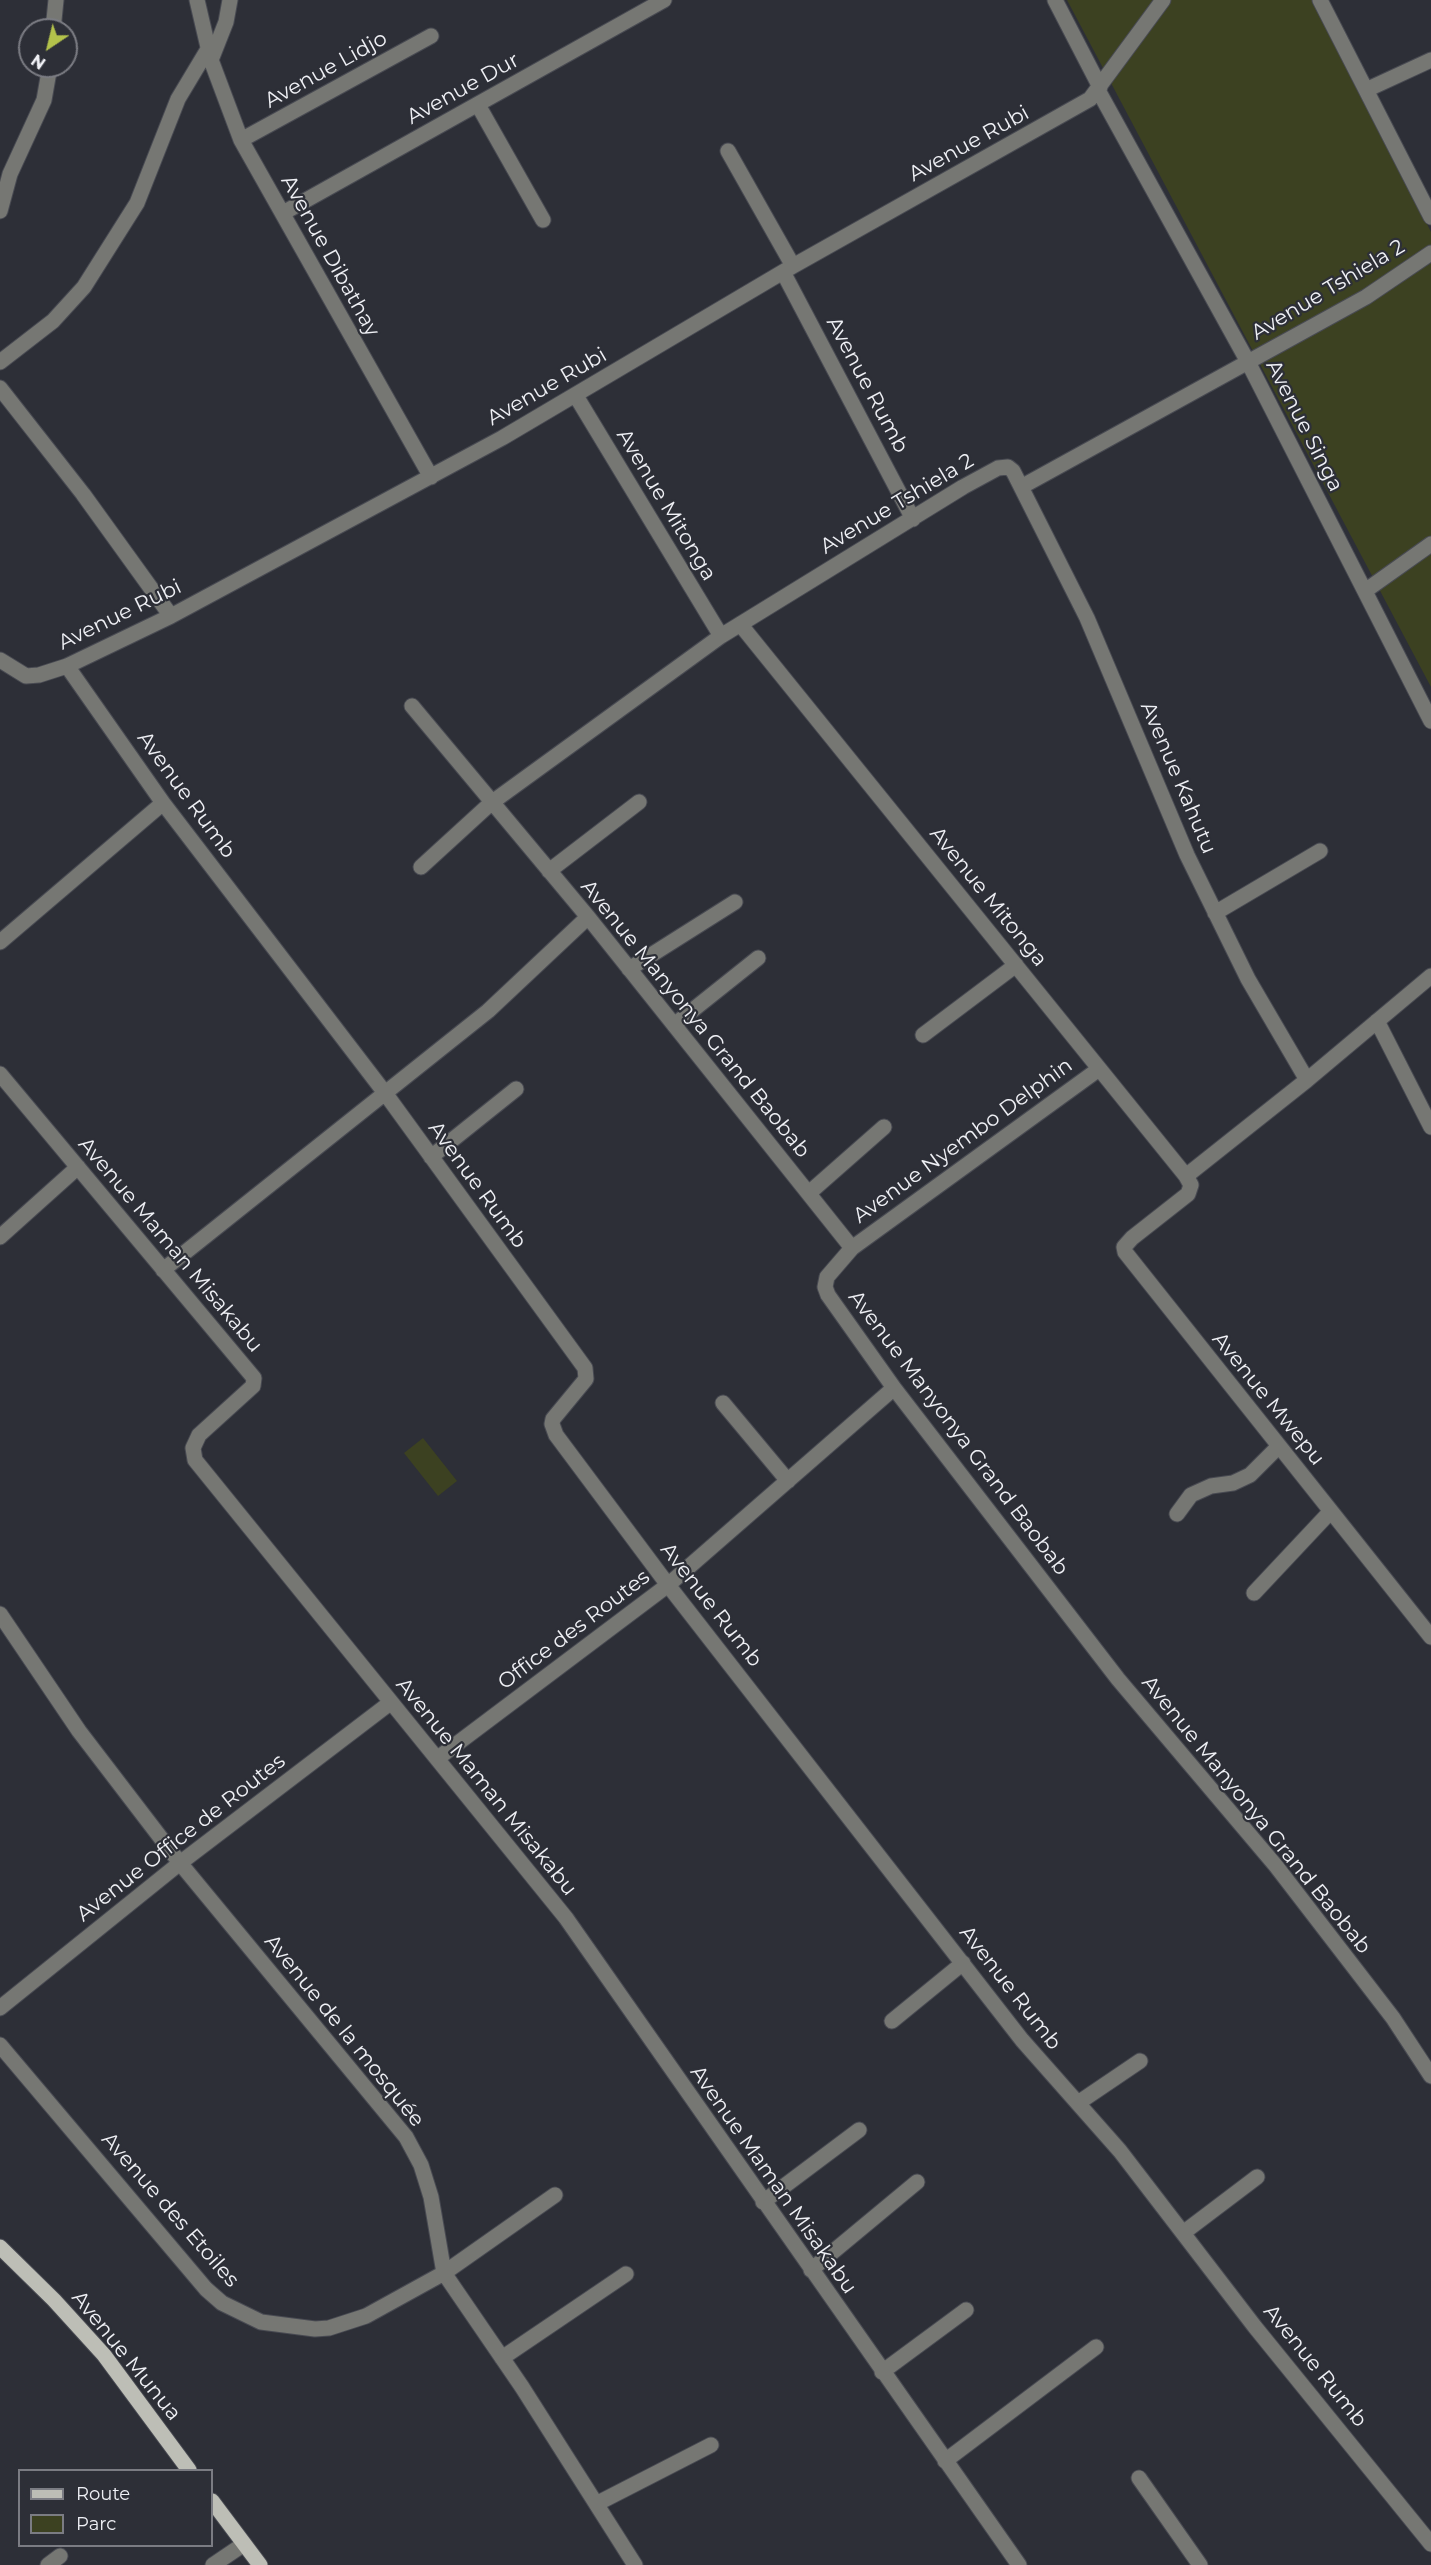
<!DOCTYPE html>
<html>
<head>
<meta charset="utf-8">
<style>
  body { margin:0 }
  #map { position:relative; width:1431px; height:2565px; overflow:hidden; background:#2d2f37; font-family:Montserrat,sans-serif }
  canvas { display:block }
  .legend { position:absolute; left:18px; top:2469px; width:195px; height:78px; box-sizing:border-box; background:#2d2f37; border:2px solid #7b7c83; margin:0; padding:8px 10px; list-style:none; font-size:18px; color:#eff0f5 }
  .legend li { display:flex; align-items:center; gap:12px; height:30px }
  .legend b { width:30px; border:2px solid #7b7c83 }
  .north { position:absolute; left:18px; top:18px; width:60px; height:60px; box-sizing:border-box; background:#2d2f37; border:2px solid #7b7c83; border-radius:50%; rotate:215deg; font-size:16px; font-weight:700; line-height:24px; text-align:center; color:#eff0f5 }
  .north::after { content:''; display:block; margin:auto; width:21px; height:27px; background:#b3c24b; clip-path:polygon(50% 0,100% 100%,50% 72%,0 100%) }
</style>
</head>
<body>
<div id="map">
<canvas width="1431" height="2565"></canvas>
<ul class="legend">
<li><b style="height:8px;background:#bdbeb6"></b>Route</li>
<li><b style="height:16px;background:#3c4121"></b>Parc</li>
</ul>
<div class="north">N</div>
</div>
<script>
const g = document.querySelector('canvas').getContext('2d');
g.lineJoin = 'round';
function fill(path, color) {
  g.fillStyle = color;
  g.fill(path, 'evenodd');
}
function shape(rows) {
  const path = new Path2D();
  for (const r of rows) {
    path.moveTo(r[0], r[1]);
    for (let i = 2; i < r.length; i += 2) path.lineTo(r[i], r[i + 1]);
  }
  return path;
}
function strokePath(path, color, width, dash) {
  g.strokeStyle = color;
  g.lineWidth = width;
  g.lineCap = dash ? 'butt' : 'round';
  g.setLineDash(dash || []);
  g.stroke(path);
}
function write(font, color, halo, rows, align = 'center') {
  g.font = font + ' Montserrat,sans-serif';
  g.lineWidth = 4.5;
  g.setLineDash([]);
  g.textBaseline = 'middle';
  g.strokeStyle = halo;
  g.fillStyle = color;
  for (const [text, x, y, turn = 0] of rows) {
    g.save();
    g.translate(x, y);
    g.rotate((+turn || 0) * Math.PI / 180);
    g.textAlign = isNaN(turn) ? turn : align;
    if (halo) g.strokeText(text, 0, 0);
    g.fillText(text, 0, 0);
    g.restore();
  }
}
fill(shape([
  [1067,0,1315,0,1431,232,1431,687],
  [423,1438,457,1481,438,1496,404,1453]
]), '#3c4121');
const minor = shape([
  [197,0,211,60,241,140,431,477],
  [1055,0,1100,87],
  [1320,0,1431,217],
  [53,30,56,0],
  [211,60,226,22,230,0],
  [1098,90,1248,362,1431,721],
  [1366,90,1431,60],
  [478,105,543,220],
  [241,140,431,36],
  [728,151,793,266],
  [0,211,10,174,44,100,50,66],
  [283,213,664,0],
  [783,272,913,519],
  [0,362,53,321,84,287,137,203,178,99,208,49],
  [0,388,83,494,171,616],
  [576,396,721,636],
  [1021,487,1366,297,1431,253],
  [1365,591,1431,544],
  [740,624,1186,1176,1191,1185,1188,1194,1132,1238,1124,1247,1125,1252,1431,1637],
  [0,660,26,676,39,675,67,666,171,616,502,438,793,266,1090,99,1163,0],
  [67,666,163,803,385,1093,585,1368,586,1379,553,1419,552,1424,556,1435,668,1585,1022,2040,1120,2151,1255,2327,1431,2544],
  [412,706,588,917,852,1248],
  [421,867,491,803,721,636,963,487,998,468,1008,467,1013,471,1087,618,1187,855,1248,979,1307,1080],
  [549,871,639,802],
  [1215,913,1320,851],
  [0,942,163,803],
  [629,969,735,902],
  [1377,1021,1431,1127],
  [674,1025,758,958],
  [923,1035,1016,965],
  [1099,1069,852,1248,827,1277,825,1287,828,1295,894,1388,1118,1679,1276,1866,1393,2018,1431,2076],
  [0,1074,254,1378,253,1386,199,1435,193,1448,195,1460,566,1918,1019,2565],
  [431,1157,516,1089],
  [1186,1176,1307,1080,1431,976],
  [809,1193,884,1127],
  [0,1237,78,1167],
  [163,1270,488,1011,588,917],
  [723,1403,788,1481],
  [1177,1514,1191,1495,1211,1486,1233,1483,1250,1475,1279,1446],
  [1254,1593,1331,1511],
  [0,1614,79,1731,180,1863,406,2137,421,2165,431,2197,444,2273,522,2387,635,2565],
  [438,1758,668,1585,894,1388],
  [0,2008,180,1863,390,1703],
  [892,2021,963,1963],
  [0,2045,206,2289,222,2303,261,2322,315,2329,329,2328,366,2316,444,2273,555,2195],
  [1078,2103,1140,2061],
  [763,2202,859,2130],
  [1183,2233,1257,2177],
  [811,2270,917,2182],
  [502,2358,626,2274],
  [882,2372,966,2310],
  [945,2461,1096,2347],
  [1139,2478,1200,2565],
  [598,2503,711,2445],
  [48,2565,60,2556],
  [213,2565,244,2544]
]);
const major = shape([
  [0,2247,54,2300,104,2355,189,2470],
  [212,2501,260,2565]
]);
strokePath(minor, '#484a52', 17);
strokePath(major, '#484a52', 17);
strokePath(minor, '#767773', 15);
strokePath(major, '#bdbeb6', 15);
write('21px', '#eff0f5', '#2d2f37', [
  ["Avenue Lidjo",326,70,-29],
  ["Avenue Dur",463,89,-29],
  ["Avenue Rubi",969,144,-29],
  ["Avenue Dibathay",330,256,61],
  ["Avenue Tshiela 2",1328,290,-31],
  ["Avenue Rumb",867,385,62],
  ["Avenue Rubi",547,387,-30],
  ["Avenue Singa",1304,426,63],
  ["Avenue Tshiela 2",897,504,-31],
  ["Avenue Mitonga",666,505,59],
  ["Avenue Rubi",120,615,-26],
  ["Avenue Kahutu",1178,778,67],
  ["Avenue Rumb",186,795,54],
  ["Avenue Mitonga",988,897,51],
  ["Avenue Manyonya Grand Baobab",695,1019,51],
  ["Avenue Nyembo Delphin",963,1141,-36],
  ["Avenue Rumb",477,1185,54],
  ["Avenue Maman Misakabu",170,1245,50],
  ["Avenue Mwepu",1268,1399,51],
  ["Avenue Manyonya Grand Baobab",958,1433,53],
  ["Avenue Rumb",711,1605,52],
  ["Office des Routes",574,1630,-37],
  ["Avenue Maman Misakabu",486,1787,51],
  ["Avenue Manyonya Grand Baobab",1256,1815,51],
  ["Avenue Office de Routes",181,1838,-38],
  ["Avenue Rumb",1010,1988,52],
  ["Avenue de la mosquée",344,2031,51],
  ["Avenue Maman Misakabu",773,2180,55],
  ["Avenue des Etoiles",170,2210,49],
  ["Avenue Munua",126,2356,51],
  ["Avenue Rumb",1315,2366,51]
]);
</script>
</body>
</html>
